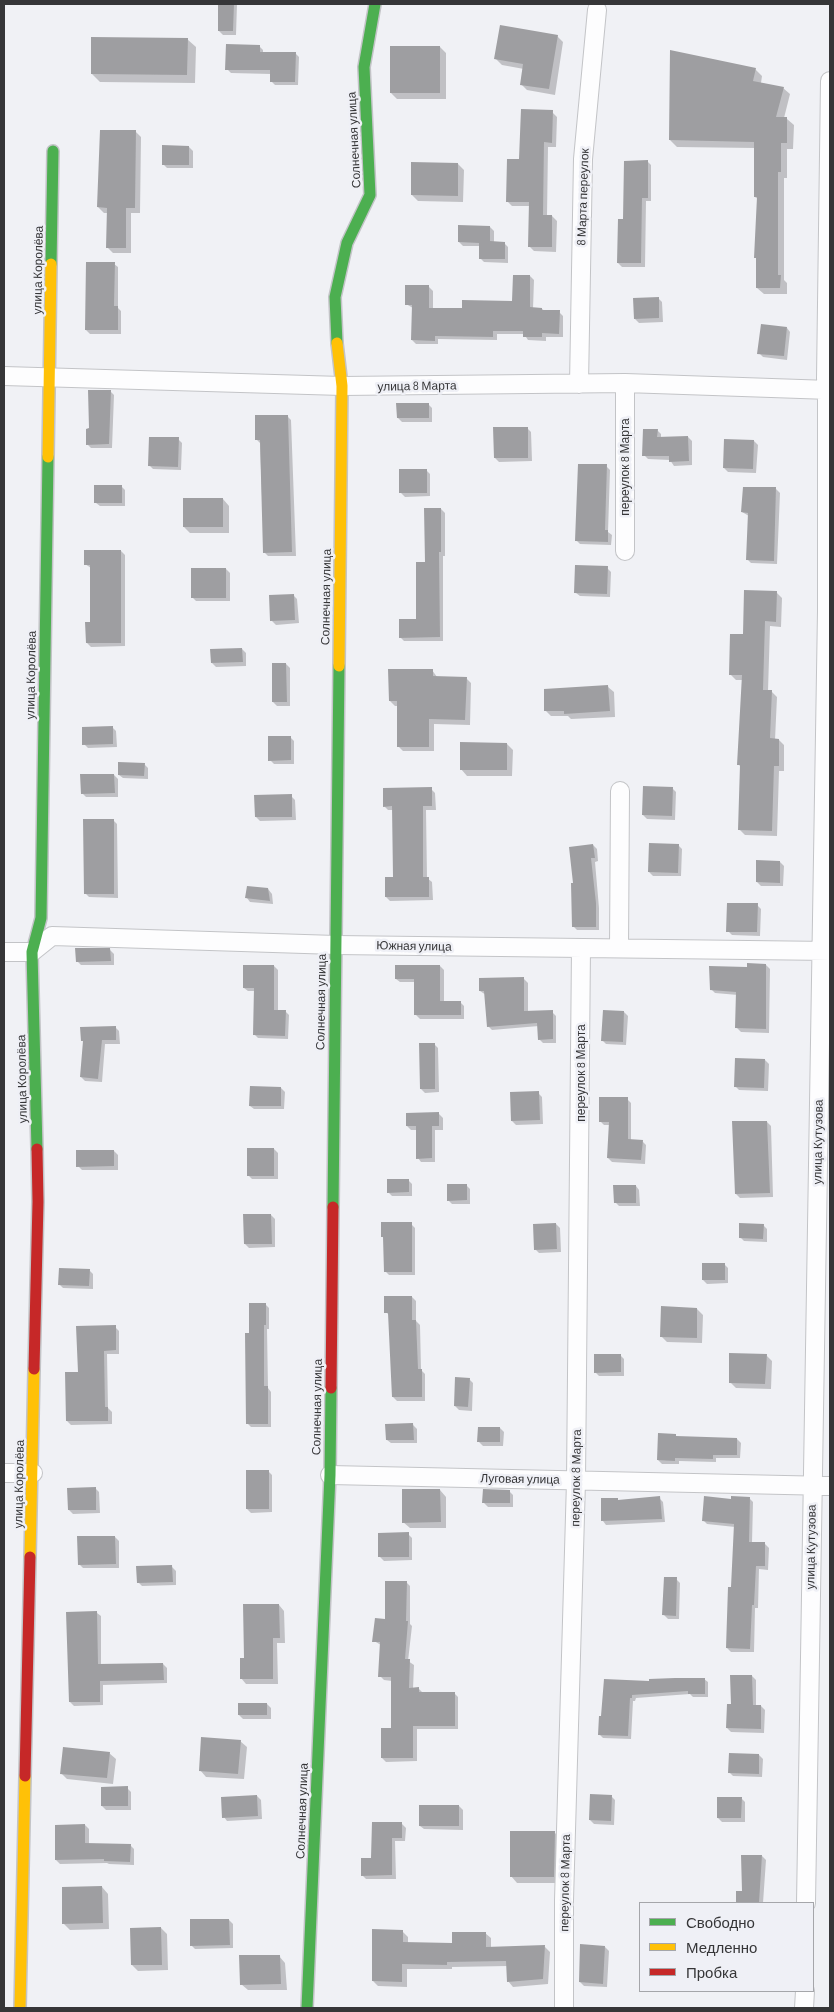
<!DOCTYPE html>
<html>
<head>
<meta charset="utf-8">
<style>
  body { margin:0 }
  #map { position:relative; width:834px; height:2012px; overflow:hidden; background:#f0f1f5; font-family:Barlow,sans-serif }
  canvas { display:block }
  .frame { position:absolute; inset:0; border:5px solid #363638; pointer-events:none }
  .legend { position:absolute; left:639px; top:1902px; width:175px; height:90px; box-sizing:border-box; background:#eff0f6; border:1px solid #a5a6aa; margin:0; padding:6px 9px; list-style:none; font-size:15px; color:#363638 }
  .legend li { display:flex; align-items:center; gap:10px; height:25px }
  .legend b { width:25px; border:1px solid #a5a6aa }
</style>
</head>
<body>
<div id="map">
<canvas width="834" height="2012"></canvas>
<div class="frame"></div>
<ul class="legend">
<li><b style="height:6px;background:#4caf50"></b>Свободно</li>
<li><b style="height:6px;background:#ffc107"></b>Медленно</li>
<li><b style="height:6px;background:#c62828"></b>Пробка</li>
</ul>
</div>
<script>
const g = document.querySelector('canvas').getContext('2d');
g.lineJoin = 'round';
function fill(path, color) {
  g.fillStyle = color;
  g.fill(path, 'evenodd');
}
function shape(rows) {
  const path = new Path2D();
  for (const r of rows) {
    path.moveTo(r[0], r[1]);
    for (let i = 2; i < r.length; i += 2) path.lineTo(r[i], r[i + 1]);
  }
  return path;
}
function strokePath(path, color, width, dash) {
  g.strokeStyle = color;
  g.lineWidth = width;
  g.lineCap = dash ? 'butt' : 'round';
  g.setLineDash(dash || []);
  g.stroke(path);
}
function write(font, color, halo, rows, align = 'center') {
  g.font = font + ' Barlow,sans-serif';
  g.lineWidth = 5;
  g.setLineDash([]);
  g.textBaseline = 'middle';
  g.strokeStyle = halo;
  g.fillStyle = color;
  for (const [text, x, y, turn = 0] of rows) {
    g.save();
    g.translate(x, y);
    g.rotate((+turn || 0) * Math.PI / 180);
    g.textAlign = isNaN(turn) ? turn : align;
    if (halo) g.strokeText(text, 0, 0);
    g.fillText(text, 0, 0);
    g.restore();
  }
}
fill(shape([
  [220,4,237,4,236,35,223,35,219,31],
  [557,36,563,42,555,95,527,90,521,84,524,69,502,65,496,59],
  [187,39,196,47,195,83,100,82,92,74],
  [259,46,263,50,263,53,295,53,299,57,298,85,275,85,271,81,271,74,231,73,227,69],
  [440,47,446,53,446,99,397,99,391,93],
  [755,69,762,76,761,83,783,88,790,94,784,118,787,119,794,125,793,149,787,149,787,178,784,178,784,280,787,283,787,294,764,294,757,288,758,199,755,197,755,148,677,147,670,140],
  [552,112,557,117,556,147,548,147,547,216,552,216,557,221,556,252,534,251,529,246,530,206,512,206,507,201,520,161],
  [135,131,141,137,140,213,131,213,131,253,113,253,107,247,108,213,104,213,98,207],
  [189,147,193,151,193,168,167,168,163,164],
  [647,161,651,165,651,201,646,201,645,267,622,267,618,263,625,220],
  [458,164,464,170,463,202,418,201,412,195],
  [490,227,494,231,494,243,504,243,508,247,508,263,484,262,480,258,480,246,463,246,459,242],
  [114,264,118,267,118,308,121,311,121,334,90,334,86,330],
  [530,276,534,280,533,309,542,309,545,311,559,312,563,316,563,337,546,337,546,341,528,340,524,334,497,334,497,340,438,339,438,344,416,344,412,340,413,308,406,304,429,287,433,291,433,309,463,309,514,302],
  [658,298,662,302,663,322,639,323,635,319],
  [787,328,790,332,787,360,763,357,759,353],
  [110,391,114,395,112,448,91,448,87,444,90,430],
  [428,404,432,408,432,422,402,422,398,418],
  [287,416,291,420,296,556,268,556,264,552,260,443,256,439],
  [527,428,531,432,532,461,499,462,495,458],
  [657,430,661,434,661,438,688,437,692,441,692,465,674,466,670,460,648,459,644,455],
  [178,439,182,443,181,470,153,469,149,465],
  [754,441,758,445,756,473,728,472,724,468],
  [606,466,610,470,608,532,612,535,611,545,580,544,576,540],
  [426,470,430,474,430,496,405,497,401,493],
  [121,486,125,490,125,506,100,506,96,503],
  [776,489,780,493,777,564,751,563,747,559,749,516,742,512],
  [223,499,229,506,229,533,190,533,184,527],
  [441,509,445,513,445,556,443,556,443,641,404,641,400,637,417,620,426,563],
  [121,551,125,555,125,646,91,647,87,643,91,623,91,568,85,564],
  [607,568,611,572,610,597,580,596,576,593],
  [226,569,230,573,230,601,196,601,192,597],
  [776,592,782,598,781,627,770,626,768,691,771,691,777,697,775,740,779,740,784,745,784,771,779,771,777,836,745,835,739,829,741,767,739,765,743,680,736,680,730,674,744,635],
  [293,595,297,599,299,623,276,625,272,621],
  [242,649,246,653,246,666,216,667,212,663],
  [286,664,290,668,290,706,277,706,273,702],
  [432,670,437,677,466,678,471,683,470,725,434,724,434,751,403,751,398,746,398,706,395,706,390,701],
  [608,687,614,692,615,717,571,719,568,716,551,716,545,710],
  [112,727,116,731,117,747,88,748,84,744],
  [290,737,294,741,294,764,274,764,270,760],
  [507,744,513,750,512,776,467,776,461,769],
  [144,764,148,768,148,779,123,778,119,775],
  [114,775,118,779,118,797,86,797,82,793],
  [672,788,676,792,675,820,647,819,643,815],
  [431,789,435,793,436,810,426,810,427,878,432,882,433,900,390,901,386,897,394,878,393,810,388,810,384,806],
  [291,796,295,800,296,820,260,821,256,817],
  [113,820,117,824,118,898,89,897,85,893],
  [593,845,597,849,598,861,595,862,599,908,599,930,577,930,573,926,575,884],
  [678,845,682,849,681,876,653,876,649,872],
  [780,862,784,866,783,886,761,886,757,882],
  [268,889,272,894,273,904,250,902,247,898],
  [757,905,761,909,760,936,732,935,728,931],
  [110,950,114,954,114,965,81,965,77,961],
  [766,965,770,969,769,1033,741,1032,737,1028,738,995,715,993,711,989,748,969],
  [274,966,278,970,278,1011,285,1011,289,1015,288,1039,258,1038,254,1034,255,991,248,991,244,988],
  [440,966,444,970,444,1002,460,1002,464,1006,464,1019,420,1019,416,1015,415,982,400,982,396,979],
  [524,979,528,983,528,1012,552,1012,556,1016,556,1043,543,1043,539,1039,539,1026,492,1030,488,1026,486,995,480,991],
  [624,1012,628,1016,626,1045,606,1044,602,1040],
  [115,1027,119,1031,120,1044,105,1044,102,1082,85,1081,81,1077,84,1043,82,1040],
  [434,1044,438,1048,439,1092,425,1093,421,1089],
  [765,1060,769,1064,768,1091,739,1090,735,1086],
  [281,1088,285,1092,284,1109,254,1109,250,1106],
  [538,1093,542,1097,543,1124,516,1125,512,1121],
  [627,1099,631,1103,631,1141,642,1141,646,1145,645,1164,612,1162,608,1158,610,1125,604,1125,600,1121],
  [439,1114,443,1118,443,1130,435,1130,435,1162,421,1162,418,1158,417,1130,411,1130,407,1126],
  [767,1122,771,1126,773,1197,740,1198,736,1194],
  [274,1149,278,1153,278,1179,252,1179,248,1175],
  [114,1151,118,1155,118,1170,82,1170,78,1166],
  [408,1180,412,1184,412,1196,392,1196,388,1192],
  [466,1185,470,1189,470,1204,452,1204,448,1200],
  [636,1186,639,1190,640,1206,619,1206,615,1202],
  [271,1215,275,1219,275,1247,249,1248,245,1244],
  [411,1224,415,1228,415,1275,389,1275,385,1271,384,1239,382,1236],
  [556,1224,560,1228,561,1252,539,1253,535,1249],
  [763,1225,767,1229,767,1242,744,1241,740,1237],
  [724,1264,728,1268,728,1283,707,1284,703,1280],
  [89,1270,93,1274,93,1289,63,1288,59,1284],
  [412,1297,416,1301,416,1321,420,1325,421,1370,425,1374,425,1401,397,1401,393,1397,390,1316,386,1312],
  [265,1304,269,1308,269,1329,267,1329,268,1388,271,1392,271,1427,251,1427,247,1423,250,1334],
  [697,1309,703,1315,702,1343,667,1342,661,1336],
  [115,1327,119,1331,119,1354,107,1354,108,1408,112,1412,112,1424,71,1425,67,1421,79,1373],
  [620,1355,624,1359,624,1376,599,1376,595,1372],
  [766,1355,772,1361,771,1389,736,1388,730,1382],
  [469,1379,473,1383,472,1411,459,1410,455,1406],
  [413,1425,417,1429,417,1443,391,1443,387,1440],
  [500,1428,504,1432,503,1446,483,1446,479,1442],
  [675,1435,678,1438,737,1439,741,1443,740,1458,716,1458,716,1462,679,1461,679,1464,662,1464,658,1460],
  [268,1471,272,1475,272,1512,251,1513,247,1509],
  [95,1488,99,1492,100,1513,73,1514,69,1510],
  [440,1490,446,1497,446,1528,410,1528,403,1522],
  [509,1491,513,1495,513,1507,488,1507,484,1503],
  [659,1498,663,1502,665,1522,606,1525,603,1521,617,1499,619,1501],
  [749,1498,753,1502,752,1543,765,1544,769,1548,768,1570,759,1569,758,1608,755,1608,754,1652,731,1652,727,1648,733,1589,735,1527,707,1524,703,1520],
  [408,1534,412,1538,412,1560,384,1561,380,1557],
  [115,1537,119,1541,119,1568,83,1568,79,1564],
  [172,1567,176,1571,176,1585,142,1586,138,1582],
  [676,1579,680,1583,679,1619,668,1619,664,1615],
  [406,1582,410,1586,410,1624,412,1626,408,1661,414,1665,413,1689,419,1689,423,1693,454,1693,458,1697,458,1729,417,1729,417,1761,386,1762,382,1758,392,1729,392,1681,384,1680,380,1676,381,1645,374,1641],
  [279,1605,284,1611,285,1643,277,1643,278,1684,246,1684,241,1678],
  [97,1613,101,1616,101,1665,163,1664,167,1668,167,1683,103,1685,103,1705,74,1706,70,1702],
  [752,1676,756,1680,756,1706,761,1706,765,1710,764,1733,731,1732,727,1728],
  [704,1679,708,1682,708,1697,693,1697,690,1694,636,1698,635,1701,633,1701,631,1739,603,1738,599,1734,602,1718,605,1680,651,1683],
  [267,1704,271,1708,271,1719,243,1719,239,1715],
  [240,1741,247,1747,244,1779,206,1777,200,1770],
  [109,1753,116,1759,113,1784,67,1779,61,1773],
  [759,1755,763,1759,762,1777,733,1776,729,1772],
  [127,1788,131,1792,131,1810,106,1810,102,1806],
  [257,1796,261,1800,262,1819,227,1821,224,1817],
  [611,1796,615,1800,614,1825,594,1824,590,1820],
  [741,1798,745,1802,745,1822,722,1822,718,1818],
  [459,1806,463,1810,463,1830,424,1829,420,1826],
  [402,1824,406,1828,405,1841,395,1841,396,1879,366,1879,362,1875,373,1859],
  [85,1825,89,1829,89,1844,130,1845,134,1849,134,1865,109,1864,107,1863,60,1864,56,1860],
  [555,1833,561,1839,560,1883,517,1883,511,1876],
  [762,1856,766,1860,763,1903,737,1903,738,1892,743,1892],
  [102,1887,108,1894,109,1929,70,1930,63,1923],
  [229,1920,233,1924,233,1948,195,1949,191,1945],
  [161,1928,167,1934,168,1970,138,1971,132,1965],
  [402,1931,408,1937,408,1944,454,1945,485,1933,491,1938,491,1948,545,1947,550,1952,548,1984,513,1987,508,1981,508,1966,452,1967,452,1969,407,1969,407,1987,378,1986,373,1981],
  [605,1947,609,1951,607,1987,584,1986,580,1982],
  [279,1956,285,1963,287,1990,248,1990,241,1984]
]), '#0003');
fill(shape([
  [218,4,234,4,233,31,218,31],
  [500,25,558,35,549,89,520,85,523,64,494,59],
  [91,37,188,38,187,75,91,74],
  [226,44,260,45,260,52,296,52,295,82,270,82,270,70,225,70],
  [390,46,440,46,440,93,390,93],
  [670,50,756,68,753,81,784,87,776,117,787,117,787,143,781,143,781,172,778,172,778,275,781,275,780,288,756,288,756,258,754,258,757,197,754,197,754,142,669,140],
  [521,109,553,110,552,143,544,142,543,215,552,215,552,247,528,247,529,202,506,202,507,159,519,159],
  [100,130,136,130,135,208,126,208,126,248,106,248,107,208,97,207],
  [162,145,189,146,189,165,162,165],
  [648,160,648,198,642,198,641,263,617,263,618,219,623,219,624,161],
  [411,162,458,163,458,196,411,195],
  [458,225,490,226,490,241,505,242,505,259,479,259,479,243,458,242],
  [86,262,115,262,114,306,118,306,118,330,85,330],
  [513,275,530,275,530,307,542,308,542,310,560,310,559,334,542,333,542,337,523,337,523,331,493,331,493,337,435,336,435,341,411,340,412,305,405,305,405,285,429,285,429,308,462,308,462,300,512,301],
  [659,297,659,318,634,319,633,298],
  [761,324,787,327,784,356,757,354],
  [88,390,111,390,109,444,86,445,86,429,89,428],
  [396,403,429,403,429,418,397,418],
  [255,415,288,415,292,552,263,553,260,440,255,440],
  [493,427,528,427,528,458,494,458],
  [643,429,658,429,657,437,688,436,689,461,669,462,669,456,642,456],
  [149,437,179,437,178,467,148,466],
  [724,439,754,440,753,469,723,468],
  [578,464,607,464,605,530,608,530,608,542,575,541],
  [399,469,427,469,427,493,399,493],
  [94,485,122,485,122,503,94,503],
  [743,487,776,487,774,561,746,560,748,513,741,512],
  [183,498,223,498,223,527,183,527],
  [424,508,441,508,441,552,439,552,440,637,399,638,399,619,416,619,416,562,425,562],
  [84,550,121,550,121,643,86,643,85,622,90,622,90,565,84,565],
  [575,565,608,566,607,594,574,593],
  [191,568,226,568,226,598,191,598],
  [744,590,777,591,776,622,765,621,763,690,772,690,770,738,779,739,779,766,774,766,772,831,738,830,740,765,737,765,742,675,729,675,730,634,743,634],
  [294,594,295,620,270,621,269,595],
  [242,648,243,662,211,663,210,649],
  [272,663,286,663,287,702,272,702],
  [388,669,433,669,433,676,467,677,465,720,429,719,429,747,397,747,397,701,389,701],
  [608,685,610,711,564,714,564,711,544,711,544,689],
  [113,726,113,744,82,745,82,727],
  [268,736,291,736,291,760,268,761],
  [460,742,507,743,507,770,460,770],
  [118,762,145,763,144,776,118,775],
  [80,774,114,774,115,793,81,794],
  [643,786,673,787,672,816,642,815],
  [432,787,432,806,423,806,423,877,429,877,429,897,385,897,385,877,393,877,392,806,383,807,383,788],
  [292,794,292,817,255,817,254,795],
  [83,819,114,819,114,894,84,894],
  [649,843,679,844,678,873,648,872],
  [593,844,595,858,591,858,596,903,596,927,572,927,571,883,573,883,569,847],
  [756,860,780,861,780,883,756,882],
  [247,886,268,888,270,901,245,898],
  [727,903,758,903,757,932,726,932],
  [75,948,110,948,111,961,76,962],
  [747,963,766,964,766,1029,735,1028,736,992,710,990,709,966,747,967],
  [243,965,274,965,274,1010,286,1010,285,1036,253,1035,254,988,243,988],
  [395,965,440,965,440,1001,461,1001,461,1015,414,1015,414,979,395,979],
  [524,977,524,1011,553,1010,553,1039,538,1040,537,1023,487,1027,484,991,479,991,479,978],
  [603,1010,624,1011,623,1042,601,1041],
  [116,1026,116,1040,102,1040,98,1079,80,1077,83,1041,81,1041,80,1027],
  [419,1043,435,1043,435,1089,420,1089],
  [735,1058,765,1059,764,1088,734,1087],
  [250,1086,281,1087,281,1106,249,1106],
  [539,1091,540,1120,511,1121,510,1092],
  [599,1097,628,1097,628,1139,643,1140,641,1160,607,1158,609,1122,599,1122],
  [439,1112,439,1126,432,1126,432,1158,416,1159,416,1126,406,1126,406,1113],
  [732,1121,767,1121,770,1193,735,1194],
  [247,1148,274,1148,274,1176,247,1176],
  [76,1150,114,1150,114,1166,76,1167],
  [387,1179,409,1179,409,1192,387,1193],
  [447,1184,467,1184,467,1200,447,1201],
  [613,1185,636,1185,636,1203,614,1203],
  [243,1214,271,1214,272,1244,244,1244],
  [381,1222,412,1222,412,1272,384,1272,383,1237,381,1237],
  [556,1223,557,1249,534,1250,533,1224],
  [739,1223,764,1224,763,1239,739,1238],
  [702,1263,725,1263,725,1280,702,1280],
  [59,1268,90,1269,89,1286,58,1285],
  [384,1296,412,1296,412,1320,416,1320,418,1369,422,1369,422,1397,392,1397,388,1313,384,1313],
  [249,1303,266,1303,266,1325,264,1325,264,1386,268,1386,268,1424,246,1424,245,1333,249,1333],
  [661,1306,697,1308,697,1338,660,1337],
  [116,1325,116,1350,104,1351,105,1407,108,1407,108,1421,66,1421,65,1372,78,1372,76,1326],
  [729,1353,767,1354,765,1384,729,1383],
  [594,1354,621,1354,621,1372,594,1373],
  [455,1377,470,1378,468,1407,454,1406],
  [413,1423,414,1440,386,1440,385,1424],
  [478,1427,500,1427,500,1442,477,1442],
  [658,1433,676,1434,676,1436,737,1438,737,1455,713,1455,713,1459,675,1458,675,1461,657,1460],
  [246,1470,269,1470,269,1509,246,1509],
  [96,1487,96,1510,68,1510,67,1488],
  [402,1489,440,1489,441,1522,402,1523],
  [483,1489,510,1490,510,1503,482,1503],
  [660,1496,662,1519,601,1521,601,1498,618,1498,618,1500],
  [704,1496,731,1499,731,1496,750,1497,749,1542,765,1542,765,1566,756,1566,754,1605,752,1605,750,1649,726,1648,728,1587,731,1587,734,1524,702,1521],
  [409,1532,409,1557,378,1557,378,1533],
  [77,1536,115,1536,116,1564,78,1565],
  [172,1565,173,1582,137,1583,136,1566],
  [664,1577,677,1577,676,1616,662,1615],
  [385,1581,407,1581,406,1621,408,1621,405,1659,410,1659,409,1688,419,1687,419,1692,455,1692,455,1726,413,1726,413,1758,381,1758,381,1728,391,1728,391,1677,378,1677,380,1642,372,1642,375,1618,385,1619],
  [243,1604,279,1604,280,1638,273,1638,273,1679,240,1679,240,1658,244,1658],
  [97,1611,98,1664,163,1663,164,1680,100,1681,100,1702,69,1702,66,1612],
  [730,1675,752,1675,753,1705,761,1705,761,1729,726,1728,727,1704,731,1704],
  [675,1678,705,1678,705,1694,688,1694,688,1691,632,1695,632,1698,630,1698,628,1736,598,1735,599,1716,601,1716,604,1679,649,1681,649,1679],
  [238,1703,267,1703,267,1715,238,1715],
  [201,1737,241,1740,238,1774,199,1771],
  [63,1747,110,1752,107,1778,60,1774],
  [729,1753,759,1754,759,1774,728,1773],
  [128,1786,128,1806,101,1806,101,1787],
  [590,1794,612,1795,611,1821,589,1820],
  [257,1795,258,1816,222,1818,221,1797],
  [717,1797,742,1797,741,1818,717,1818],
  [419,1805,459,1805,459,1826,419,1826],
  [372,1822,402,1822,402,1838,392,1838,392,1875,361,1876,361,1858,371,1858],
  [85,1824,85,1843,131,1844,130,1862,104,1861,104,1859,55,1860,55,1825],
  [510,1831,555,1831,554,1877,510,1877],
  [741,1855,762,1855,759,1903,736,1903,736,1891,742,1891],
  [102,1886,103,1923,62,1924,62,1887],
  [190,1919,229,1919,230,1945,190,1946],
  [161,1927,162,1965,131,1965,130,1928],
  [372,1929,403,1930,403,1942,452,1943,452,1932,486,1932,486,1947,545,1945,543,1979,507,1982,506,1961,447,1962,447,1965,402,1964,402,1982,372,1981],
  [580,1944,605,1946,603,1984,579,1982],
  [239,1955,280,1955,281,1984,240,1985]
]), '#9e9ea1');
const street = shape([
  [4,376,342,386,625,383,830,390],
  [625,383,625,551],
  [579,384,583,159,597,10],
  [619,948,620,791],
  [4,952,32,952,52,936,336,945,830,951],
  [4,1473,33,1473],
  [330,1475,830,1486],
  [806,1903,827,611,827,390,826,378,830,81],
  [564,2008,564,1900,576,1481,581,948],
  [804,2008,805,1991]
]);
const fast = shape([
  [51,264,53,151],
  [337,343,335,297,347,243,370,195,364,67,375,4],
  [37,1149,32,952,41,918,48,457],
  [333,1207,339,666],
  [307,2008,330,1475,331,1388]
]);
const slow = shape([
  [337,343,342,386,339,666],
  [48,457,51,264],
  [30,1557,34,1369],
  [20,2008,25,1776]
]);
const jam = shape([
  [34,1369,38,1202,37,1149],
  [331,1388,333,1207],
  [25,1776,30,1557]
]);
strokePath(street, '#c3c4c7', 20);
strokePath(fast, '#c3c4c7', 14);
strokePath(slow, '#c3c4c7', 14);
strokePath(jam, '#c3c4c7', 14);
strokePath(street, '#fdfdfe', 18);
strokePath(fast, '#4caf50', 11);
strokePath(slow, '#ffc107', 11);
strokePath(jam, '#c62828', 11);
write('12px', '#363638', '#eff0f6', [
  ["Солнечная улица",354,140,-93],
  ["8 Марта переулок",583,197,-88],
  ["улица Королёва",38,270,-89],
  ["улица 8 Марта",417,386,-1],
  ["переулок 8 Марта",625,467,-90],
  ["Солнечная улица",326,597,-89],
  ["улица Королёва",31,675,-89],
  ["Южная улица",414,946,1],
  ["Солнечная улица",321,1002,-89],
  ["переулок 8 Марта",581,1073,-90],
  ["улица Королёва",22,1079,-91],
  ["улица Кутузова",818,1142,-89],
  ["Солнечная улица",317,1407,-89],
  ["переулок 8 Марта",576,1478,-89],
  ["Луговая улица",520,1479,1],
  ["улица Королёва",19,1484,-89],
  ["улица Кутузова",811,1547,-89],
  ["Солнечная улица",302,1811,-88],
  ["переулок 8 Марта",565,1883,-89]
]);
</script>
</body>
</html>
